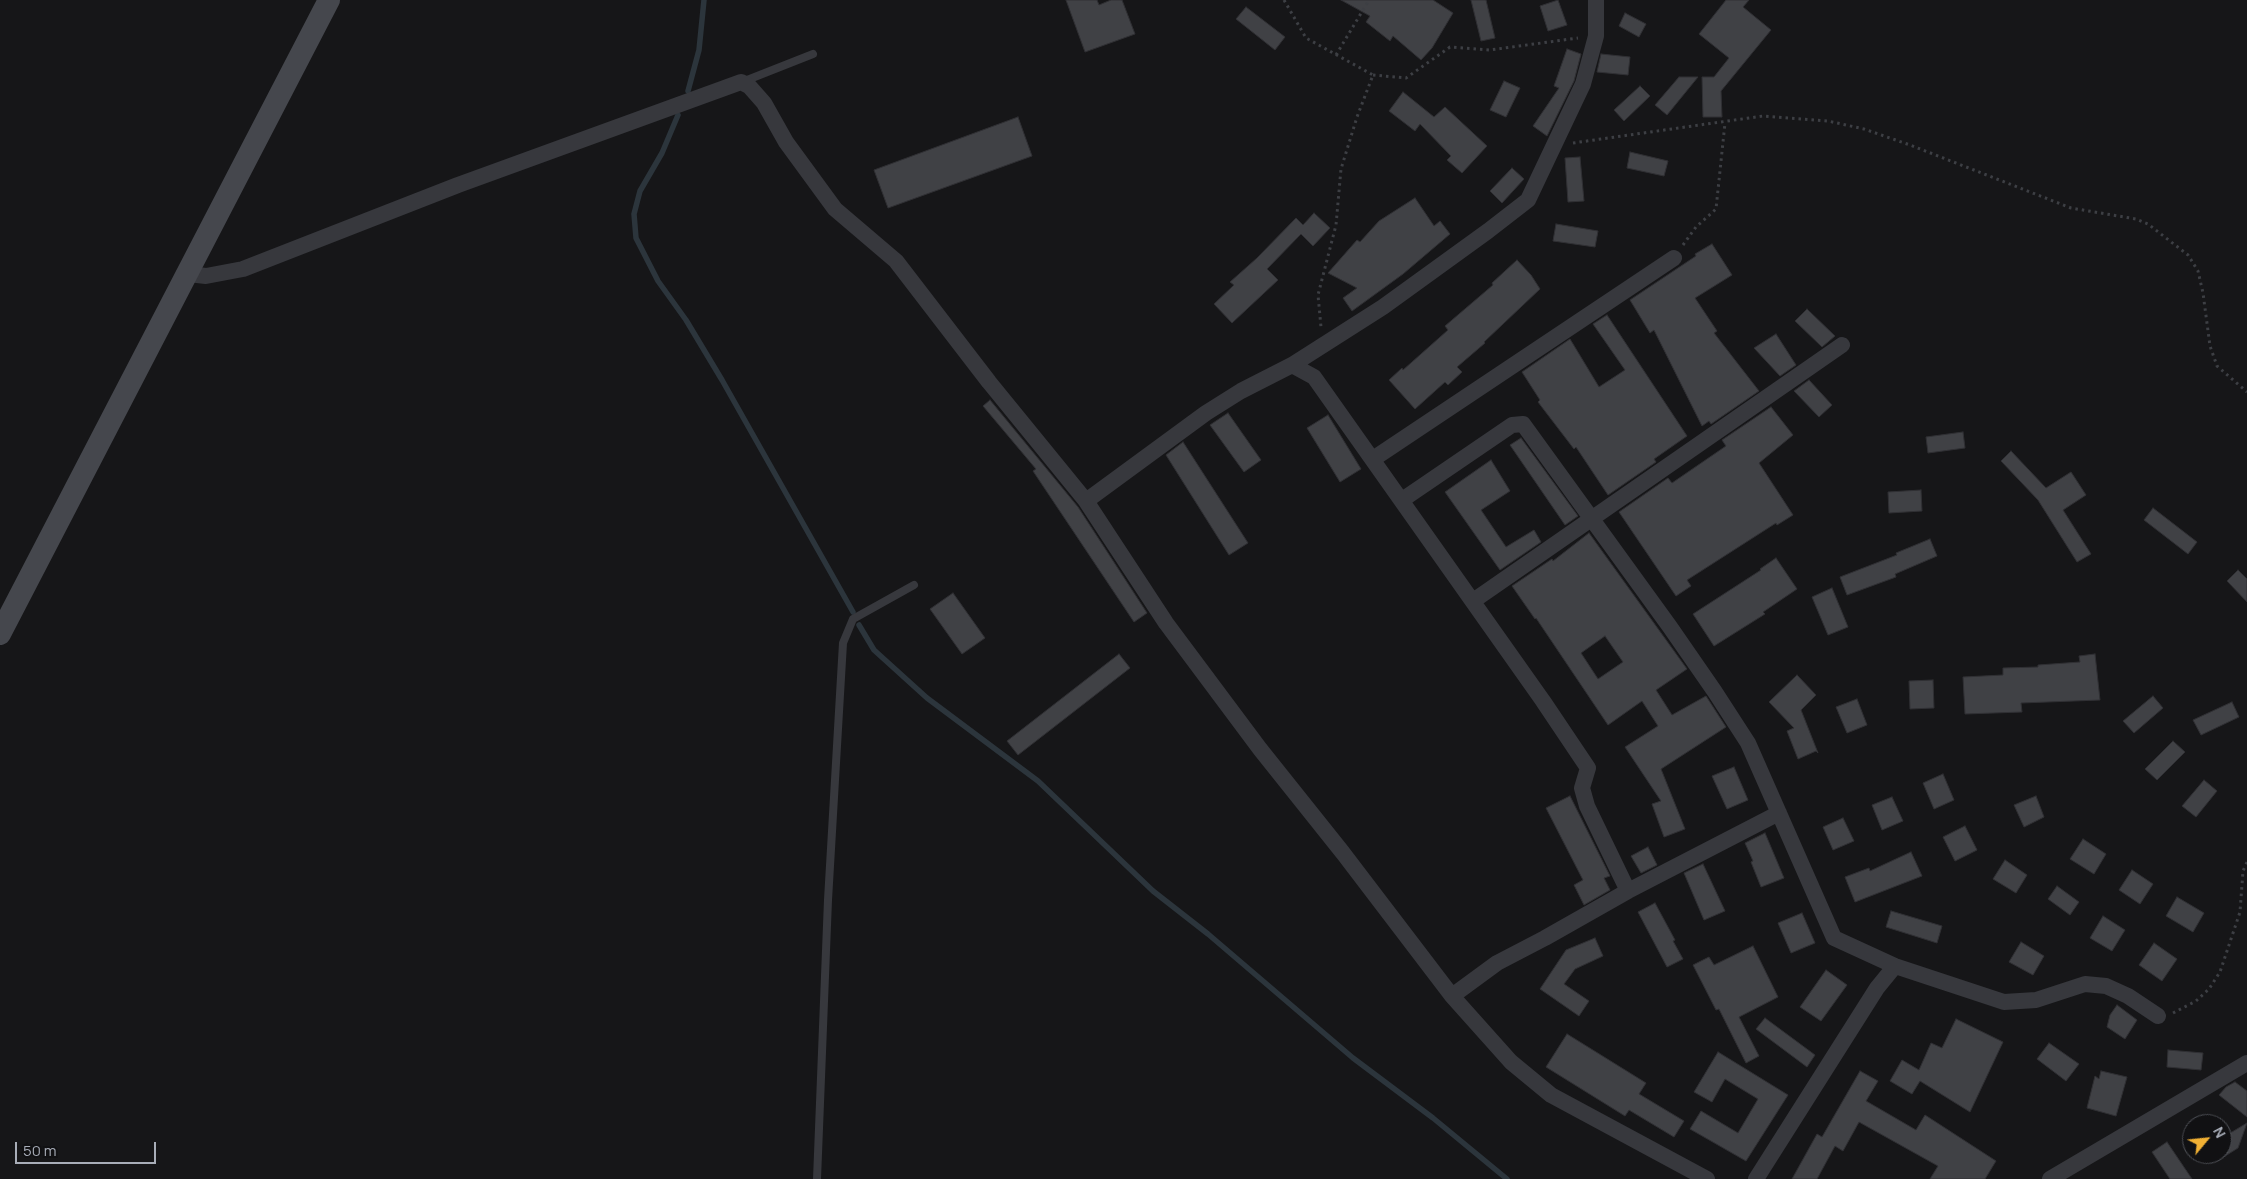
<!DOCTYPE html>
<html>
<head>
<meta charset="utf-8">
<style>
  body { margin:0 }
  #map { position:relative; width:2247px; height:1179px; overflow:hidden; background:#161618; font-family:Manrope,sans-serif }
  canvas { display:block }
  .north { position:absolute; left:2182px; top:1114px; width:50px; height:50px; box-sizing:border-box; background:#111113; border:1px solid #4d4f55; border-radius:50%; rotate:62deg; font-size:14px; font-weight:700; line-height:20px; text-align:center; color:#a8adb8 }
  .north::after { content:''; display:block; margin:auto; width:18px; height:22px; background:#f2b134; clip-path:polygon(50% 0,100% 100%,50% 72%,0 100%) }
  .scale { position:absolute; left:15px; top:1142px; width:141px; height:22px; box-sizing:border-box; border:2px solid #a8adb8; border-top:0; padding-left:6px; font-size:15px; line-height:18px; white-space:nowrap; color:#a8adb8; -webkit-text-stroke:4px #111113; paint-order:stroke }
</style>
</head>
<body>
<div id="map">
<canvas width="2247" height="1179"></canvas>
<div class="north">N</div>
<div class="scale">50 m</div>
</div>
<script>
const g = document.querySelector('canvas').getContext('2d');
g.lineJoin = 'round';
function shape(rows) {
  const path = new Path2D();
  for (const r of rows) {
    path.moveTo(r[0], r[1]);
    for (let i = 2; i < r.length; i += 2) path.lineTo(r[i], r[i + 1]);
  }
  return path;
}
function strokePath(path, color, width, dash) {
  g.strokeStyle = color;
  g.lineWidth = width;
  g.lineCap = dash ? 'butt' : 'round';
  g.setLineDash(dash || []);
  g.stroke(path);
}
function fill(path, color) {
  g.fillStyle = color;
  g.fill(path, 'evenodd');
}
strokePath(shape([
  [688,91,699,50,704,0],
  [678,115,662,153,640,191,634,214,636,238,658,281,686,320,722,380,853,612],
  [859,625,874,650,927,698,1038,781,1153,891,1208,934,1353,1058,1433,1118,1507,1179]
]), '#2c353c', 5.5);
const building = shape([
  [1066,0,1097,0,1099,5,1111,0,1122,0,1135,34,1085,52,1066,0],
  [1341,0,1433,0,1453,13,1432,48,1421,60,1393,36,1390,41,1366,22,1370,16,1341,0],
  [1471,0,1486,0,1495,38,1481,41,1471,0],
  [1558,0,1567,25,1548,31,1540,6,1558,0],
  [1726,0,1749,0,1743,7,1771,30,1721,91,1722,117,1703,117,1702,77,1714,77,1729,58,1699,34,1726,0],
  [1246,7,1285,37,1275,50,1236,19,1246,7],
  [1625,13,1646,24,1639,37,1619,26,1625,13],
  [1567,49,1581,54,1574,81,1547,136,1533,126,1559,88,1554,86,1567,49],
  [1601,54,1630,57,1628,75,1597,72,1601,54],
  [1679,77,1698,77,1667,115,1655,105,1679,77],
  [1504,81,1520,88,1506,117,1490,110,1504,81],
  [1640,86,1650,96,1624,121,1614,110,1640,86],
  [1403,92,1434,117,1445,107,1487,146,1462,173,1447,160,1451,156,1420,124,1415,131,1389,111,1403,92],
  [1018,117,1032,156,888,208,874,170,1018,117],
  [1630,152,1668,161,1664,176,1627,168,1630,152],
  [1580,157,1584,201,1568,202,1565,158,1580,157],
  [1512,168,1524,179,1502,203,1490,191,1512,168],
  [1415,198,1434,226,1440,221,1450,234,1403,274,1352,311,1343,298,1357,288,1328,273,1357,240,1360,242,1379,221,1415,198],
  [1314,213,1330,228,1313,246,1301,234,1267,269,1278,280,1232,323,1214,304,1234,285,1230,282,1257,258,1296,218,1303,225,1314,213],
  [1556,224,1598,231,1595,247,1553,241,1556,224],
  [1712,244,1732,275,1695,298,1717,331,1714,333,1759,391,1711,424,1709,421,1702,426,1654,330,1650,333,1630,300,1696,256,1695,254,1712,244],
  [1517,260,1531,275,1540,289,1484,342,1485,343,1457,367,1462,372,1448,385,1445,382,1415,409,1389,380,1402,368,1403,370,1448,330,1445,326,1493,285,1492,283,1517,260],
  [1807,309,1835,336,1822,347,1795,321,1807,309],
  [1607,315,1687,436,1654,459,1656,462,1608,495,1576,447,1574,449,1538,402,1540,400,1522,372,1570,339,1599,387,1625,370,1593,324,1607,315],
  [1776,334,1796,365,1780,376,1754,348,1776,334],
  [1809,380,1832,405,1819,417,1794,391,1809,380],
  [990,400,1078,507,1147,613,1134,622,1033,471,1036,469,983,406,990,400],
  [1771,407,1793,435,1759,463,1793,515,1777,525,1776,523,1687,580,1691,586,1676,596,1619,512,1668,478,1672,483,1726,446,1722,440,1771,407],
  [1228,413,1261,460,1244,472,1210,425,1228,413],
  [1328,415,1361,469,1340,482,1307,428,1328,415],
  [1963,432,1965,448,1928,453,1926,437,1963,432],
  [1521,438,1578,516,1565,525,1510,445,1521,438],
  [1183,442,1248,543,1229,555,1166,455,1183,442],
  [2011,451,2046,488,2071,472,2086,495,2063,510,2091,554,2077,562,2038,500,2001,461,2011,451],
  [1491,460,1510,491,1481,510,1506,547,1534,530,1541,542,1500,570,1445,492,1491,460],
  [1921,490,1922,511,1889,513,1888,492,1921,490],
  [2153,508,2197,542,2188,554,2144,520,2153,508],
  [1589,533,1687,669,1656,690,1672,715,1706,696,1726,727,1661,769,1685,829,1664,837,1652,804,1661,801,1625,747,1658,726,1642,701,1608,725,1536,618,1535,619,1512,586,1552,559,1553,561,1589,533],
  [1605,636,1623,662,1598,679,1581,653,1605,636],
  [1930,539,1937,556,1895,574,1896,577,1847,595,1840,577,1897,555,1896,553,1930,539],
  [1776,558,1797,589,1763,612,1765,614,1714,646,1693,614,1761,570,1760,569,1776,558],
  [2238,570,2247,579,2247,602,2227,581,2238,570],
  [1832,588,1848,627,1828,635,1812,597,1832,588],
  [953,593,985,638,962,654,930,609,953,593],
  [1119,654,1130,668,1018,755,1007,741,1119,654],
  [2095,654,2100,700,2021,703,2022,712,1965,714,1963,677,2003,675,2003,668,2038,667,2038,665,2080,662,2079,656,2095,654],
  [1797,675,1816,695,1801,710,1818,753,1816,751,1798,759,1787,731,1794,728,1769,702,1797,675],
  [1933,680,1934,708,1910,709,1909,681,1933,680],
  [2153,696,2163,708,2134,733,2123,721,2153,696],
  [1857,699,1867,725,1847,733,1836,707,1857,699],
  [2232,702,2239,717,2201,735,2193,720,2232,702],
  [2173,741,2185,752,2157,780,2145,769,2173,741],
  [1734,767,1748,800,1727,809,1712,776,1734,767],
  [1943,774,1954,800,1934,809,1923,783,1943,774],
  [2204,780,2217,791,2196,817,2182,806,2204,780],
  [1570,796,1610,876,1604,878,1610,890,1584,905,1574,885,1583,880,1546,808,1570,796],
  [2036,796,2044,817,2024,827,2014,805,2036,796],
  [1892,797,1903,821,1882,830,1872,805,1892,797],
  [1843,818,1854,841,1833,850,1823,827,1843,818],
  [1965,826,1977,850,1955,861,1943,837,1965,826],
  [1765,833,1784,878,1761,887,1751,862,1753,861,1745,843,1765,833],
  [2083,839,2106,854,2094,874,2070,859,2083,839],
  [1648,847,1657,865,1641,873,1631,856,1648,847],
  [1911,852,1922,876,1855,902,1845,877,1869,868,1870,871,1911,852],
  [2005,860,2027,875,2016,893,1993,879,2005,860],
  [1703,864,1725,911,1704,920,1684,873,1703,864],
  [2132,870,2153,884,2140,904,2119,890,2132,870],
  [2057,886,2079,902,2070,915,2048,899,2057,886],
  [2177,897,2204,913,2193,932,2166,916,2177,897],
  [1655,903,1675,940,1673,941,1683,959,1667,967,1638,912,1655,903],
  [1891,911,1942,926,1937,943,1886,927,1891,911],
  [1802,913,1815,943,1791,953,1778,923,1802,913],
  [2103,916,2125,930,2112,951,2090,938,2103,916],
  [1595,938,1603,956,1575,969,1564,984,1589,1001,1579,1016,1540,989,1566,950,1595,938],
  [2021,942,2044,956,2033,975,2009,962,2021,942],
  [2154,943,2177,959,2162,981,2139,965,2154,943],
  [1753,946,1778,997,1739,1017,1759,1056,1746,1063,1719,1009,1716,1010,1693,965,1709,957,1714,965,1753,946],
  [1826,970,1847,985,1821,1021,1800,1007,1826,970],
  [2117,1005,2137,1020,2125,1039,2107,1027,2110,1015,2117,1005],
  [1765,1018,1815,1055,1807,1067,1756,1029,1765,1018],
  [1956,1019,2003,1042,1970,1112,1920,1081,1912,1094,1890,1081,1902,1060,1919,1070,1931,1043,1942,1048,1956,1019],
  [1567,1034,1646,1083,1639,1094,1684,1121,1674,1137,1629,1110,1625,1116,1546,1067,1567,1034],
  [2049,1043,2079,1064,2066,1081,2037,1059,2049,1043],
  [2168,1050,2203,1053,2201,1070,2167,1067,2168,1050],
  [1718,1052,1788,1095,1746,1161,1690,1129,1701,1111,1738,1133,1758,1099,1725,1079,1712,1102,1694,1092,1718,1052],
  [1860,1071,1878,1081,1866,1101,1916,1130,1925,1115,1996,1161,1985,1179,1930,1179,1938,1166,1859,1122,1843,1151,1835,1146,1817,1179,1792,1179,1817,1134,1822,1137,1860,1071],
  [2101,1071,2127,1077,2116,1116,2087,1108,2095,1076,2099,1079,2101,1071],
  [2235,1082,2247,1091,2247,1117,2219,1095,2226,1087,2235,1082],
  [2247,1123,2238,1148,2222,1158,2222,1138,2247,1123],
  [2167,1142,2192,1179,2170,1179,2152,1152,2167,1142]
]);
fill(building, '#404145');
strokePath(building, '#303034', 1);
strokePath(shape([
  [1284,0,1306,38,1373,75,1357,117,1341,169,1336,225,1318,295,1321,327],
  [1336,55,1369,0],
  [1373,75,1406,78,1450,47,1490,50,1578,38],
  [1573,143,1763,116,1828,121,1864,129,1910,145,2071,208,2136,219,2148,224,2188,255,2198,271,2203,293,2210,346,2217,366,2247,392],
  [1683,245,1696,227,1716,209,1725,123],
  [2173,1013,2196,1001,2209,989,2220,972,2240,912,2243,871,2247,862]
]), '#3d3f44', 3, [2.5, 4]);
strokePath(shape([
  [742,82,813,54],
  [817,1179,828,900,843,643,853,619,914,585]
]), '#37383d', 8);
strokePath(shape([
  [188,274,206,276,243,269,458,185,741,82,749,86,764,103,786,142,835,209,896,261,989,382,1086,501,1166,623,1260,749,1343,853,1452,996,1511,1062,1551,1095,1707,1179],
  [1292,365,1314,377,1543,701,1588,768,1582,788,1587,806,1628,891],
  [1373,459,1674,258],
  [1402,500,1512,425,1523,424,1670,627,1715,692,1748,743,1834,938,1895,966,2004,1002,2036,1000,2085,984,2106,986,2128,996,2158,1016],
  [1086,501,1206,413,1241,391,1292,365,1383,307,1488,231,1528,200,1583,84,1596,36,1596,0],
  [1473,601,1842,345],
  [1452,996,1497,963,1545,938,1628,891,1779,813],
  [1756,1179,1877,988,1895,966],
  [2050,1179,2247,1063]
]), '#37383d', 16);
strokePath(shape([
  [0,634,329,0]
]), '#45474d', 22);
</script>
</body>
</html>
